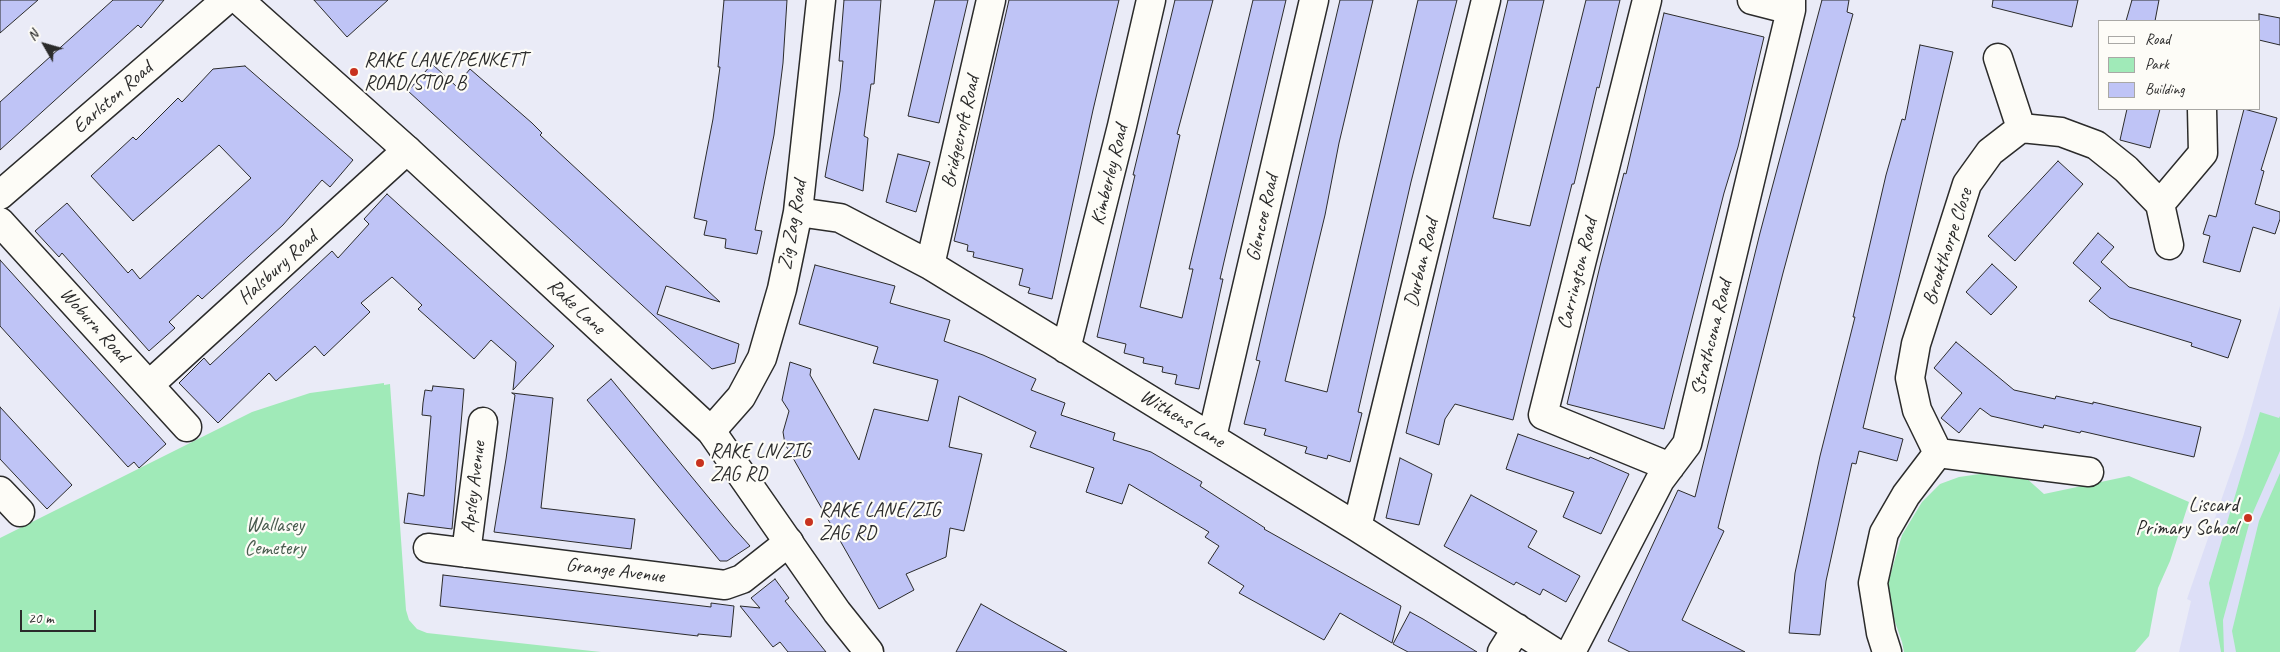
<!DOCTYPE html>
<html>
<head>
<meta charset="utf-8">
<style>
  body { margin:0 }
  #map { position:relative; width:2280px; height:652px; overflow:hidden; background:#eaebf7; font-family:Caveat,sans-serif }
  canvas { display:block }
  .legend { position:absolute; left:2098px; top:20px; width:162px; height:90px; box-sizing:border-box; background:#fdfcf7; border:1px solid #a9a8a5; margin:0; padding:6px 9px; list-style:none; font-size:15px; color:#2b2b2b }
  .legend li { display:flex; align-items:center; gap:10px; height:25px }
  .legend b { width:25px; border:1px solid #a9a8a5 }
  .north { position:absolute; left:20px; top:20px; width:50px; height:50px; -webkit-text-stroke:4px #fdfcf7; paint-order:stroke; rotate:308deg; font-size:14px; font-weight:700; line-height:20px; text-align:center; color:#2b2b2b }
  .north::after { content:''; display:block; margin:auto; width:18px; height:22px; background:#2b2b2b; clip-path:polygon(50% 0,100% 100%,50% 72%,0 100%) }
  .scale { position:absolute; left:20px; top:610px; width:76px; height:22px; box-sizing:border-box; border:2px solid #2b2b2b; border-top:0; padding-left:6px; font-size:15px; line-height:18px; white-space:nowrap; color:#2b2b2b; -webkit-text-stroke:4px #fdfcf7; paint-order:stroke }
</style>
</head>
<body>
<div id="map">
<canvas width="2280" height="652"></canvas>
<ul class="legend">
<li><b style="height:6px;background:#fdfcf7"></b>Road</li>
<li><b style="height:14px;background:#a0eab8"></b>Park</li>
<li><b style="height:14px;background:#bfc4f6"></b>Building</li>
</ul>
<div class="north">N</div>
<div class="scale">20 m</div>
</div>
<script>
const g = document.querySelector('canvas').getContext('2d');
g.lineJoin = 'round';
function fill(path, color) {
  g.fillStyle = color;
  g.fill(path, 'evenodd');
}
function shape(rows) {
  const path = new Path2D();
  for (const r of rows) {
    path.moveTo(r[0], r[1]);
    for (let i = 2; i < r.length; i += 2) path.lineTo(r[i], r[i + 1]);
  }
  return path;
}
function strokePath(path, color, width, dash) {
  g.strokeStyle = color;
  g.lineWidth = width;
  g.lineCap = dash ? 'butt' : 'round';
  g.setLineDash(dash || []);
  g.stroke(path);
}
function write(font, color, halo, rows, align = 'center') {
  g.font = font + ' Caveat,sans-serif';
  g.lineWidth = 4.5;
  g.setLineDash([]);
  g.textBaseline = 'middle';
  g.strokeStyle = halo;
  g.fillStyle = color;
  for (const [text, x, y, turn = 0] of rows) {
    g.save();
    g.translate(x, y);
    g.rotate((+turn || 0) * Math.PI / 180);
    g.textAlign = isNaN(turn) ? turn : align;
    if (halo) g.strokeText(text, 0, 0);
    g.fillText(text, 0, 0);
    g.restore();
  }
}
fill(shape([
  [2280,306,2280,652,2179,652,2191,601,2187,599,2243,437]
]), '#dddff7');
fill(shape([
  [384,383,384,385,390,384,406,610,409,620,417,629,427,633,601,652,0,652,0,538,252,412,310,393],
  [2260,412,2279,418,2280,416,2280,451,2251,517,2223,620,2224,652,2221,652,2209,583],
  [1994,472,2025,477,2044,494,2129,476,2189,502,2170,561,2158,588,2149,636,2135,652,1904,652,1902,642,1885,593,1902,535,1922,502,1940,484,1959,477],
  [2280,473,2280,652,2236,652,2232,631,2259,521]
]), '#a0eab8');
const building = shape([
  [0,0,38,0,0,33,0,0],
  [113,0,164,0,141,28,138,25,0,150,0,102,113,0],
  [314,0,388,0,347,37,314,0],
  [724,0,787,0,783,63,774,135,755,230,762,231,757,254,725,248,726,239,704,235,707,221,694,218,713,119,720,67,718,67,724,0],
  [844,0,881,0,874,84,871,84,864,136,868,138,863,191,825,177,840,91,843,61,839,61,844,0],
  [935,0,968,0,939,123,908,116,935,0],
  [1009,0,1119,0,1093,110,1052,299,1028,293,1030,288,1019,285,1023,269,973,257,974,252,967,251,968,245,954,241,1009,0],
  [1175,0,1213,0,1177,134,1180,135,1140,307,1182,318,1193,269,1189,269,1253,0,1286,0,1226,253,1220,279,1223,279,1199,389,1175,384,1177,375,1162,372,1163,367,1143,363,1144,358,1124,353,1126,344,1097,337,1135,175,1133,175,1140,146,1175,0],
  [1340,0,1373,0,1339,143,1325,215,1285,381,1327,392,1418,0,1457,0,1411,182,1358,412,1362,413,1350,462,1328,455,1327,459,1305,453,1307,447,1264,435,1266,429,1244,424,1260,361,1256,360,1267,312,1340,0],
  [1508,0,1544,0,1493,218,1530,226,1586,0,1620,0,1599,88,1597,87,1574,184,1572,184,1513,420,1455,404,1445,419,1439,445,1406,433,1508,0],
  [1822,0,1849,0,1847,12,1853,14,1783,273,1718,528,1724,531,1682,620,1745,652,1630,652,1608,641,1678,490,1695,497,1760,233,1822,0],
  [1993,0,2078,0,2072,27,1992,7,1993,0],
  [2132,0,2159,0,2155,21,2126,21,2132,0],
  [1664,13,1764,37,1738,147,1724,193,1664,429,1567,404,1600,266,1624,173,1626,174,1664,13],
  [2259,14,2280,18,2280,45,2259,40,2259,14],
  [1920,45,1953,52,1863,428,1903,439,1897,461,1859,451,1856,464,1852,463,1826,581,1820,635,1789,633,1795,573,1820,456,1855,317,1853,317,1886,175,1902,119,1905,120,1920,45],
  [432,64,456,86,470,69,532,123,542,133,540,135,720,302,666,286,657,314,739,344,735,363,712,369,408,91,432,64],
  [245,66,353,160,330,187,322,180,283,225,202,299,198,295,169,322,175,328,149,351,62,253,59,257,35,231,67,203,128,273,132,269,140,279,251,178,219,145,133,221,91,176,133,137,136,140,178,98,182,102,213,69,245,66],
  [2127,109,2160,109,2150,148,2120,140,2127,109],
  [2244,109,2277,118,2261,170,2264,171,2255,204,2280,212,2280,219,2275,234,2253,227,2240,272,2203,262,2210,236,2203,234,2209,215,2216,217,2244,109],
  [898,154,930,162,916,212,886,202,898,154],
  [2058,161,2083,184,2015,261,1988,236,2058,161],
  [387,194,554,346,513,390,516,362,491,340,474,359,418,309,422,305,392,277,361,303,370,312,324,356,315,346,276,381,269,373,218,423,179,383,204,358,210,365,332,251,338,258,369,224,364,219,387,194],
  [2098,233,2114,247,2101,262,2129,287,2241,320,2228,358,2191,346,2192,343,2110,318,2089,301,2101,288,2073,263,2098,233],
  [0,260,166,444,139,468,134,462,128,467,0,326,0,260],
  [1992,264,2017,287,1991,315,1966,292,1992,264],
  [815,265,895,286,890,303,950,320,944,341,983,355,1036,379,1031,390,1065,403,1061,415,1115,433,1113,440,1151,452,1202,482,1200,486,1265,528,1264,529,1401,606,1392,643,1340,613,1324,640,1239,593,1244,586,1208,563,1219,546,1205,537,1209,532,1129,484,1122,504,1086,492,1094,468,1030,447,1036,432,959,396,949,447,982,454,964,531,950,528,946,557,906,574,914,590,879,609,785,444,783,432,789,411,782,400,790,362,811,369,810,375,859,460,874,409,928,421,938,380,873,363,878,347,799,324,815,265],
  [1956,342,2014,390,2055,399,2056,396,2093,404,2093,402,2201,427,2194,457,2081,431,2080,433,2044,425,2043,428,1991,416,1980,408,1959,433,1941,418,1962,393,1934,368,1956,342],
  [611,379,733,527,750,546,727,561,720,561,587,400,611,379],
  [433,386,464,389,452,529,404,523,408,493,424,496,431,416,422,415,423,403,425,390,432,391,433,386],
  [512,393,553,398,541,508,635,519,631,549,494,532,506,459,515,395,512,393],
  [0,407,72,485,47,509,0,459,0,407],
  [1518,434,1589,459,1590,457,1629,474,1601,534,1563,517,1574,492,1506,469,1518,434],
  [1400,458,1432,474,1419,525,1386,518,1400,458],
  [1471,495,1537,531,1528,547,1580,576,1566,602,1543,589,1540,595,1516,582,1514,585,1444,546,1471,495],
  [443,575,711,607,711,603,734,606,731,637,698,634,698,636,440,606,443,575],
  [775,579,789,598,785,601,826,652,788,652,780,642,773,647,740,606,760,608,751,598,775,579],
  [981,604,1018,625,1067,652,956,652,981,604],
  [1410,612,1423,619,1477,652,1408,652,1393,644,1410,612]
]);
fill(building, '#bfc4f6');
strokePath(building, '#2b2b2b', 1);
const street = shape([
  [1647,0,1543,415,1670,467],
  [1752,0,1791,10],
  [2021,128,2061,132,2096,145,2126,169,2160,204,2203,153,2202,109],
  [0,195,226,0],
  [2160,204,2169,245],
  [798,212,840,218,930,265,1357,527,1554,652],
  [0,222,187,427],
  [930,265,991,0],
  [1066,349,1122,126,1151,0],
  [149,385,407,150],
  [711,431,741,397,762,358,782,289,798,212,821,0],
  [1212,437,1314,0],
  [1938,453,1917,410,1910,378,1916,344,1967,184,1990,152,2021,128,1998,58],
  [0,491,20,512],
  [1357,527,1486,0],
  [428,548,725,585,742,579,789,542],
  [466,553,483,422],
  [1502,652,1517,628],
  [1571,652,1660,480,1687,444,1791,10,1791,0],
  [1887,652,1881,633,1873,583,1884,533,1906,495,1938,453,2089,472]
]);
const secondary = shape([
  [239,0,407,150,711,431,837,612,869,652]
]);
strokePath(street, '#2b2b2b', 31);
strokePath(secondary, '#2b2b2b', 31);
strokePath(street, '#fdfcf7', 28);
strokePath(secondary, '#fdfcf7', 28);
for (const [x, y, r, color] of [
  [354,72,5,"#c8321e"],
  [700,463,5,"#c8321e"],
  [2248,518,5,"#c8321e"],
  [809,522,5,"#c8321e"]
]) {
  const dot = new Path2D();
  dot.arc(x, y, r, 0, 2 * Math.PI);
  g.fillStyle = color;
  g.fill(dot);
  strokePath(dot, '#fdfcf7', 2);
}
write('20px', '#2b2b2b', '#fdfcf7', [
  ["RAKE LANE/PENKETT",364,61],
  ["ROAD/STOP B",364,84],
  ["RAKE LN/ZIG",710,452],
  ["ZAG RD",710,475],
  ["Liscard",2238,506,"right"],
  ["Primary School",2238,529,"right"],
  ["RAKE LANE/ZIG",819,511],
  ["ZAG RD",819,534]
], 'left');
write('20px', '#2b2b2b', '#fdfcf7', [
  ["Earlston Road",113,98,-41],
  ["Bridgecroft Road",961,132,-77],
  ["Kimberley Road",1110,175,-76],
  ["Glencoe Road",1263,218,-77],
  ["Zig Zag Road",793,225,-80],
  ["Brookthorpe Close",1948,247,-72],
  ["Durban Road",1422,263,-76],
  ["Halsbury Road",278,268,-42],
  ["Carrington Road",1578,274,-76],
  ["Rake Lane",576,307,43],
  ["Woburn Road",94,325,48],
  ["Strathcona Road",1712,338,-76],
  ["Withens Lane",1182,419,31],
  ["Apsley Avenue",474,487,-83],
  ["Grange Avenue",615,571,7]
]);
write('20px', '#485b4e', '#fdfcf7', [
  ["Wallasey",275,526],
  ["Cemetery",275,549]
]);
</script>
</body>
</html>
